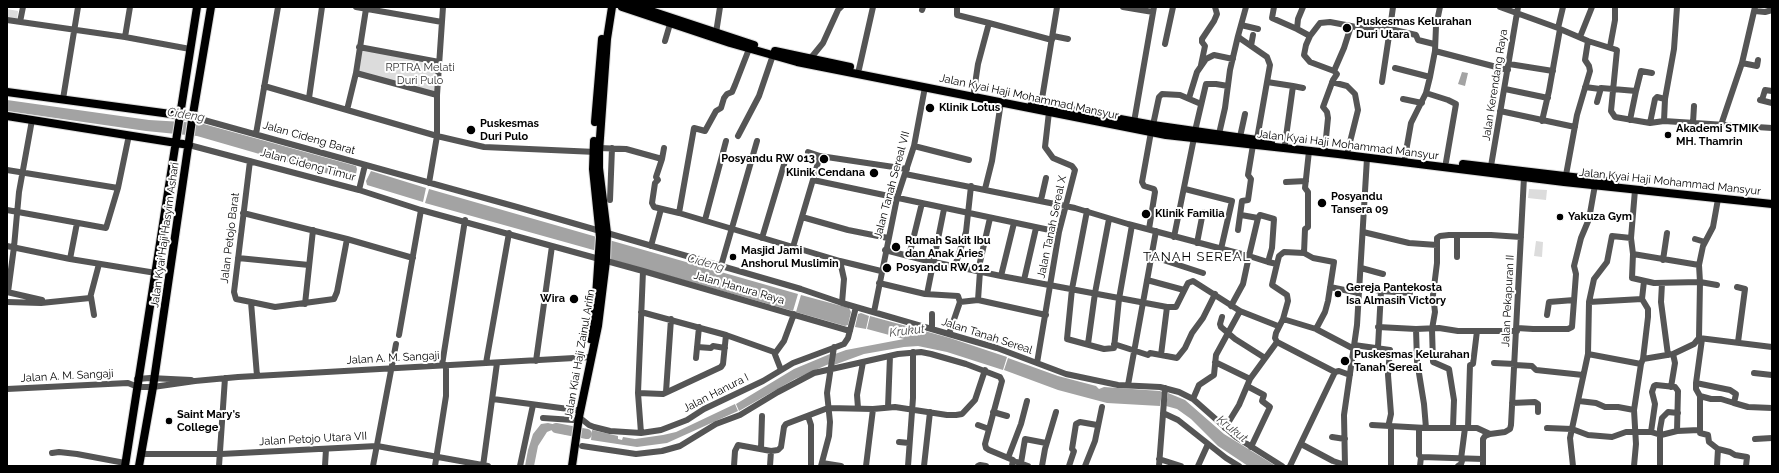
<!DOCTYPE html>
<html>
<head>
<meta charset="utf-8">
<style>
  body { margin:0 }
  #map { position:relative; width:1779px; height:473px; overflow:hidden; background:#fff; font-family:Raleway,sans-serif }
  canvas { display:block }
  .frame { position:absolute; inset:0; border:8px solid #000; pointer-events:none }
</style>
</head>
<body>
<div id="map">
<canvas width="1779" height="473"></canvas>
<div class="frame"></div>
</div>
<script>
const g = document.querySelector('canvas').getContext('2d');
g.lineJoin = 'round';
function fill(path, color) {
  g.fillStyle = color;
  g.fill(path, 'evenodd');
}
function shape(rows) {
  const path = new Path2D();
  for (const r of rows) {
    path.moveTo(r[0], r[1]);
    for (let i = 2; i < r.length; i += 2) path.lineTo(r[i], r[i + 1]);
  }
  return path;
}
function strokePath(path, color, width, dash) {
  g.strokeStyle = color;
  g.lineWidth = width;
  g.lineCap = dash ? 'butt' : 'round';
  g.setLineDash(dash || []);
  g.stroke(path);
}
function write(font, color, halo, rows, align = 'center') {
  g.font = font + ' Raleway,sans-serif';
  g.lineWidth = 4;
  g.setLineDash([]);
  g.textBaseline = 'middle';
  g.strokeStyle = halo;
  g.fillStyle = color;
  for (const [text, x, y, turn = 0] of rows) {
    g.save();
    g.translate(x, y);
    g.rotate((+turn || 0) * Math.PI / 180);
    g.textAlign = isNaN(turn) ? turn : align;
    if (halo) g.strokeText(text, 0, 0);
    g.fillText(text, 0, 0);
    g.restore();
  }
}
fill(shape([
  [7,9,18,11,17,20,7,18],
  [359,47,439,62,437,95,356,73],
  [1529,189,1547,190,1546,200,1528,198],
  [1536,241,1543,242,1542,257,1534,256]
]), '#dcdcdc');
fill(shape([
  [1462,72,1468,73,1465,86,1458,84],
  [7,100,149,120,200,123,356,166,357,169,355,179,353,181,197,136,146,131,7,111],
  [371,171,426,188,423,202,367,185,366,181],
  [429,189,597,237,597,251,425,203],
  [609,240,798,294,793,311,609,259],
  [801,295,849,308,851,312,848,325,845,326,796,312],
  [861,313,869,316,866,329,855,327,858,314],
  [870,316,950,338,1007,357,1003,370,947,352,918,346,904,347,864,354,834,365,835,354,846,350,904,339,867,329],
  [830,354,829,364,795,379,739,411,736,404,794,369],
  [1008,358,1058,376,1096,386,1099,389,1104,387,1160,391,1162,392,1160,406,1107,403,1058,390,1004,370],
  [1168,393,1185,400,1224,434,1276,466,1248,466,1218,446,1191,419,1177,409,1166,406],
  [735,404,738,411,667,443,637,447,591,440,592,430,618,436,618,439,622,440,623,437,635,439,663,435,676,432],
  [548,423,570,428,569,436,552,430,547,432,538,446,534,466,525,466,528,450,533,434,541,424]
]), '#a3a3a3');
fill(shape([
  [567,425,572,428,569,438,565,437]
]), '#fff');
strokePath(shape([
  [556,428,587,434]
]), '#a3a3a3', 10);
const major = shape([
  [622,7,730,43,797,62,1166,135,1338,154,1564,182,1772,204],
  [639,7,754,45],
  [775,51,850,67],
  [7,92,193,117],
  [1032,103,1153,125,1271,142],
  [7,116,189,145],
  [595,122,602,39],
  [1463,164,1615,182],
  [590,339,595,311,600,237,593,169,594,141],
  [125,466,197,7],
  [139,466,153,387,192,120,211,7],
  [572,466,579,417,598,326,606,261,607,233,599,168,599,152,607,39,612,7]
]);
strokePath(major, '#dbdbdb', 10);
strokePath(shape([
  [356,7,442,22],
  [957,7,957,15,989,23,978,64,974,91],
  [1123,7,1153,12],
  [1246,7,1238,36,1241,39,1267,57,1270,65,1257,139],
  [1274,7,1272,18,1297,29],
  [1303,7,1298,19,1297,29,1310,36],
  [1500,7,1558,28,1563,7],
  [922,10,923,7],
  [1755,11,1765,12,1772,10],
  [7,20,125,37,190,49],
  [20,22,23,7],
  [989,23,1052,40],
  [1241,25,1258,29],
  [716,33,720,7],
  [1053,36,1068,39],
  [125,37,130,7],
  [1580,37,1592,7],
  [665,41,670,24],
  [1165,44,1173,7],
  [1251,46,1253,35],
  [359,47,439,62],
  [1610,47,1615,20,1615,7],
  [1435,51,1508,70],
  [810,59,823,43,838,10,841,7],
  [1742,63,1757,66,1758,60],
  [1509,64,1553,71],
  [1201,65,1205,46,1202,42,1202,39,1214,21,1217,14,1215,7],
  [1395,68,1430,77],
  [859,69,873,7],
  [1334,71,1310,62,1304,55,1306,45,1310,36,1320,23,1330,22,1351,26],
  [356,73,437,95],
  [1267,82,1293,86],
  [1332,82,1347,86,1355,94,1358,110,1348,150],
  [1382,82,1390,29,1416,35,1418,40,1434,44],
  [264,86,437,136,484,147,596,152],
  [1585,87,1600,89],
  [1505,89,1548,98],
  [1636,91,1641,71,1652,73],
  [1426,93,1448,100,1456,104,1446,162],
  [309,98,322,7],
  [1189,98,1197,72,1206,59,1214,55,1233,59],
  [63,99,78,7],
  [1403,99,1422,103],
  [1760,100,1772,103],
  [1762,100,1765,90,1772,91],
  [1597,102,1601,88,1636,91,1630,120],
  [1041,105,1057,7],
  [347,110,356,73,366,9],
  [1500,111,1575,127],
  [193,117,517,207,801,289,842,303,997,348,1066,374,1118,385,1160,387,1179,392,1193,399,1236,437,1282,466],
  [1542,121,1549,91,1560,29,1588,41,1617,50,1611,111,1615,117,1650,123,1664,121,1772,128],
  [1664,121,1665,99,1674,49,1677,7],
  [1134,122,1154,7],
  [1650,123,1655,99,1657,97,1665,99],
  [1693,123,1694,106],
  [1153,125,1159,97,1162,94,1180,95,1201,104],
  [1721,125,1742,63,1755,7],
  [1195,131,1206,84,1216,84,1228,86],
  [256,134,278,7],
  [1219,134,1225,108,1230,70,1238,36],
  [738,136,759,96,773,55],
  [1240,137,1245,114],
  [1285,144,1293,86,1303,88],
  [189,145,359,190,421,210,643,271,850,331],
  [914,146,969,160],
  [599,148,626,149,662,159,656,177,658,180,655,183,652,203,654,207,679,213,840,261,881,271],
  [1325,148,1328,118,1327,112,1323,107,1333,80,1337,74,1334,71,1344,48,1351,26,1364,29,1390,29,1393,7],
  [1309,151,1305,188,1308,192,1308,227,1305,229,1304,253,1313,258,1334,262,1328,301,1325,312,1316,329],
  [808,152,820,156],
  [1405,157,1411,123,1426,93,1430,77,1435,51,1436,26,1440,7],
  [662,159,664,148],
  [250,161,234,292,236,299,251,302,257,376],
  [1491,166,1518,7],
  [7,170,118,188],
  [905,174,1075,208,1128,224,1249,256,1243,284,1231,306],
  [1566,175,1577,115,1590,71,1589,66,1585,60,1588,41],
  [813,180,1059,232],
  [1286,182,1306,181],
  [429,183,437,136,437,95,443,7],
  [985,189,992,161,1001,102],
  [1185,189,1232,201,1221,249],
  [359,190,365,165],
  [1635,190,1631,238,1633,254,1632,278,1654,283,1700,282],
  [610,200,612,148],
  [1041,200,1046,178],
  [7,210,106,228,118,188,129,135],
  [1087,211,1072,289,1067,339,1104,349,1114,348,1119,299,1132,225],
  [243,213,347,239,413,258],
  [679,213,694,128,705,131,716,111,721,108,724,98,727,94,732,92,735,85,749,49],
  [1241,215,1258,218,1249,256,1268,262,1272,248,1274,219,1260,215,1258,218],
  [802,217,848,230,888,238],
  [705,220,726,141],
  [1149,229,1155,192,1154,189,1144,186,1142,182,1151,132],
  [1238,230,1242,201,1248,200,1251,179,1248,175,1253,145],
  [1363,232,1409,243,1437,245],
  [1174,237,1194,138],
  [762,238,786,158],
  [1695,239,1705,242],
  [1197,243,1203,212],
  [7,246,70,259,156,273],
  [651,246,661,209],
  [793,247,820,156,907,169],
  [885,250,924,260,1001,276,1167,307,1176,307,1188,283,1193,281,1240,311,1278,326],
  [1633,254,1699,265],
  [909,256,922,203],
  [1151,256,1203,273],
  [1457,257,1457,236],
  [238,258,309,265],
  [70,259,77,223],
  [1663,260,1667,233],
  [840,261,844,279,842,303],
  [1268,262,1277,264,1272,285,1287,295,1288,301,1283,319],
  [1277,264,1279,256,1284,252,1304,253],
  [721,266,757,141],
  [955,266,966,232,971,186],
  [1361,268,1383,274],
  [978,271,990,218],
  [1001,276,1014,223],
  [1024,280,1036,228],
  [1147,280,1184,290],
  [1700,282,1717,285],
  [879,283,925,294,958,296,960,302,949,334],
  [1662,283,1661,302,1668,355],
  [1330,287,1359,293],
  [1360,287,1381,291,1410,293],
  [1737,287,1745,289,1738,342],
  [7,292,42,300],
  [8,292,14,247,19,192,32,120],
  [927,294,944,209],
  [91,297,94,315],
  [978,300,980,271],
  [7,302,41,303,90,298,99,264],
  [251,302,275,307,334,299,337,292,347,239],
  [960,302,978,300,1046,315],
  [1589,302,1642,299],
  [305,304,313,230],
  [641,312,726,335,774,352,781,370],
  [874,312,897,198,914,146,925,87],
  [932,314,932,328],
  [1547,315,1549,302,1574,300],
  [1222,317,1220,324,1221,327,1235,339,1265,358],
  [1378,327,1416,329,1439,328,1458,331,1517,331],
  [1517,328,1533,329,1568,329,1572,327,1576,274,1574,266,1581,238,1589,219,1595,185],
  [1416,329,1417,361,1424,404,1426,428],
  [399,335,421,210],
  [1699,338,1700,282,1699,265,1703,246,1713,227,1718,199],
  [1702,339,1696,383,1696,389,1700,396,1700,433,1708,435,1709,442,1718,449,1717,466],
  [1277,342,1275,338,1276,333,1283,319,1316,329,1354,349],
  [1277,342,1335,372,1339,371,1350,375],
  [1088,344,1095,293,1109,219],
  [1114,344,1148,355,1150,353,1177,358,1185,348,1192,333,1203,318,1215,294],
  [1354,345,1390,350,1388,375,1391,414,1389,423,1391,429,1391,466],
  [697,347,711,348,713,346,725,348],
  [1378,347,1381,291],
  [776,352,784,341,794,314],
  [1588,354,1641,364],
  [1161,355,1167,307],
  [696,358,699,327],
  [1643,359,1648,317,1648,309,1642,299,1644,281],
  [536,361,552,246],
  [1215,362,1250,379,1239,405,1225,428],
  [486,363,509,233],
  [1037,363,1059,232,1075,170,1072,166,1053,158,1045,147,1049,112],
  [1494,363,1515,364],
  [442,365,465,220],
  [1515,365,1532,366,1536,370,1583,375],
  [1754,373,1772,375],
  [137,379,150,378,191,380],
  [1250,379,1277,342],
  [1696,383,1730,390,1736,394,1734,403,1721,399,1711,399,1700,396],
  [1128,385,1156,231],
  [1247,386,1264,395,1262,401,1270,407,1251,447],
  [1671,387,1675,363,1673,354],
  [7,389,128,383,138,387,153,387,195,381,238,377,592,357],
  [666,392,671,319],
  [638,393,663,394,721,367,723,364,726,335],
  [493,399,576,410],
  [1193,399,1199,385,1214,375,1216,355,1240,311],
  [1579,401,1596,403,1605,407,1618,407,1634,410],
  [1512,403,1535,402,1538,404,1538,412],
  [1734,403,1748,407,1772,408],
  [888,407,890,356],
  [858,408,857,395,863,362],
  [993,412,1007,416],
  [1163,413,1178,420,1226,458,1239,466],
  [808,416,811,425,811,466],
  [579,417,589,425,594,427,610,431,641,433,661,430,687,420,704,409,763,381,793,363,844,344,848,338,856,307],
  [543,418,573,420],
  [978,425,989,429],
  [1372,425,1426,428,1477,428,1490,434],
  [1453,427,1454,400,1449,369,1433,362,1432,329,1435,312,1433,295,1437,263,1437,238,1440,236,1449,235,1491,235,1521,237],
  [1419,428,1419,455,1421,457,1420,466],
  [1468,428,1470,365,1473,364,1477,331],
  [1547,428,1572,429,1588,435,1612,437,1626,432,1651,432,1661,435],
  [1651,432,1655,404,1652,392,1654,386,1656,385,1675,387,1678,391,1677,431],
  [641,433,638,393,643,271],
  [1661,435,1677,431,1699,430],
  [1332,437,1345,439],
  [1755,439,1772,438],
  [899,442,909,443],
  [1301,444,1333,461,1345,465],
  [582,446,636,454,662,451,680,446,716,424,740,415,778,392,814,373,898,354,921,352,931,354,966,364,1000,377,1002,381,985,444,986,448,989,450,1013,460,1012,466],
  [761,449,762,416],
  [1718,449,1730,452,1735,455,1747,457,1746,466],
  [52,453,59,452,77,454,125,463],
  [141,454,221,454,377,446,488,466],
  [1421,457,1483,459],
  [1008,458,1021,424,1027,401],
  [1159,459,1181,466],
  [1017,462,1028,466],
  [822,463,841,466],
  [1021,463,1025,439,1046,443],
  [219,466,225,378],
  [325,466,326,449],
  [373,466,396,344],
  [435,466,446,396,446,365],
  [483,466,497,363],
  [520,466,533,405],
  [734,466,735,451,738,445,771,451,778,450,781,447,784,427,786,424,828,408,873,409,895,407,947,415,956,415,962,414,975,400,985,370],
  [770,466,771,451],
  [821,466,829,436,830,422,827,393,834,347],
  [866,466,873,409],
  [908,466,913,398,913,352],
  [924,466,930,412],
  [978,466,980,465,986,466],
  [1042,466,1045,449,1056,412],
  [1069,466,1074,451,1072,449,1076,424,1080,422,1097,425],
  [1085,466,1095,441,1102,407],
  [1159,466,1165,388],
  [1198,466,1208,444],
  [1290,466,1335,372],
  [1345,466,1344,415,1357,325,1367,158],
  [1458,466,1461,464,1462,461,1461,459,1465,428],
  [1483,466,1483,439,1485,436,1490,434,1505,432,1510,429,1511,425,1524,177],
  [1573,466,1570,438,1588,354,1589,302,1594,279,1607,262,1612,236,1631,238],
  [1634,466,1636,444,1634,410,1641,364,1643,359,1673,354,1694,344,1699,338,1772,347],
  [1660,466,1660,429,1662,418,1668,412,1678,413]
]), '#555', 6);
strokePath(major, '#000', 8);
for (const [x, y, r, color] of [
  [1347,28,5,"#000"],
  [930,108,5,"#000"],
  [471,130,5,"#000"],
  [1668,135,4,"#000"],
  [824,159,5,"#000"],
  [874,173,5,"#000"],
  [1322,203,5,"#000"],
  [1146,214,5,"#000"],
  [1560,217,4,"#000"],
  [896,247,5,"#000"],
  [733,257,4,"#000"],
  [887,268,5,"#000"],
  [1338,294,4,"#000"],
  [574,299,5,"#000"],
  [1345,361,5,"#000"],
  [169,421,4,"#000"]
]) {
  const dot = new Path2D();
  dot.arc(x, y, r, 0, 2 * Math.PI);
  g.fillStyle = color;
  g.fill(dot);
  strokePath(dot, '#fff', 1.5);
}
write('bold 11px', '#000', '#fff', [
  ["Puskesmas Kelurahan",1356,22],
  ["Duri Utara",1356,35],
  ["Klinik Lotus",939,108],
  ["Puskesmas",480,124],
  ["Duri Pulo",480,137],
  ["Akademi STMIK",1676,129],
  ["MH. Thamrin",1676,142],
  ["Posyandu RW 013",815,159,"right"],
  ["Klinik Cendana",865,173,"right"],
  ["Posyandu",1331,197],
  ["Tansera 09",1331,210],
  ["Klinik Familia",1155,214],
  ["Yakuza Gym",1568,217],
  ["Rumah Sakit Ibu",905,241],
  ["dan Anak Aries",905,254],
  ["Masjid Jami",741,251],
  ["Anshorul Muslimin",741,264],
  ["Posyandu RW 012",896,268],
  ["Gereja Pantekosta",1346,288],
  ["Isa Almasih Victory",1346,301],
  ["Wira",565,299,"right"],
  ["Puskesmas Kelurahan",1354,355],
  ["Tanah Sereal",1354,368],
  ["Saint Mary's",177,415],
  ["College",177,428]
], 'left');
write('11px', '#333', '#fff', [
  ["RPTRA Melati",420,68],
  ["Duri Pulo",420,81]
]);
write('11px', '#000', '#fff', [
  ["Jalan Kerendang Raya",1495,85,-81],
  ["Jalan Kyai Haji Mohammad Mansyur",1029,97,12],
  ["Jalan Cideng Barat",309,138,16],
  ["Jalan Kyai Haji Mohammad Mansyur",1348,145,7],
  ["Jalan Cideng Timur",308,165,15],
  ["Jalan Kyai Haji Mohammad Mansyur",1670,182,6],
  ["Jalan Tanah Sereal VII",892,185,-75],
  ["Jalan Tanah Sereal X",1052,227,-78],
  ["Jalan Kyai Haji Hasyim Ashari",165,235,-82],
  ["Jalan Petojo Barat",230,238,-83],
  ["Jalan Hanura Raya",739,288,16],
  ["Jalan Pekapuran II",1508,301,-87],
  ["Jalan Tanah Sereal",987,336,18],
  ["Jalan Kiai Haji Zainul Arifin",580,354,-80],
  ["Jalan A. M. Sangaji",393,358,-3],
  ["Jalan A. M. Sangaji",67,376,-3],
  ["Jalan Hanura I",716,393,-27],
  ["Jalan Petojo Utara VII",313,439,-3]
]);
write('italic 12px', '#444', '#fff', [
  ["Cideng",186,115,9],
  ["Cideng",706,263,16],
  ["Krukut",907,331,-7],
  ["Krukut",1232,429,39]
]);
g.letterSpacing = '1px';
write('13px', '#000', '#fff', [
  ["TANAH SEREAL",1197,257]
]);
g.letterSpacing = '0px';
</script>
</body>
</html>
